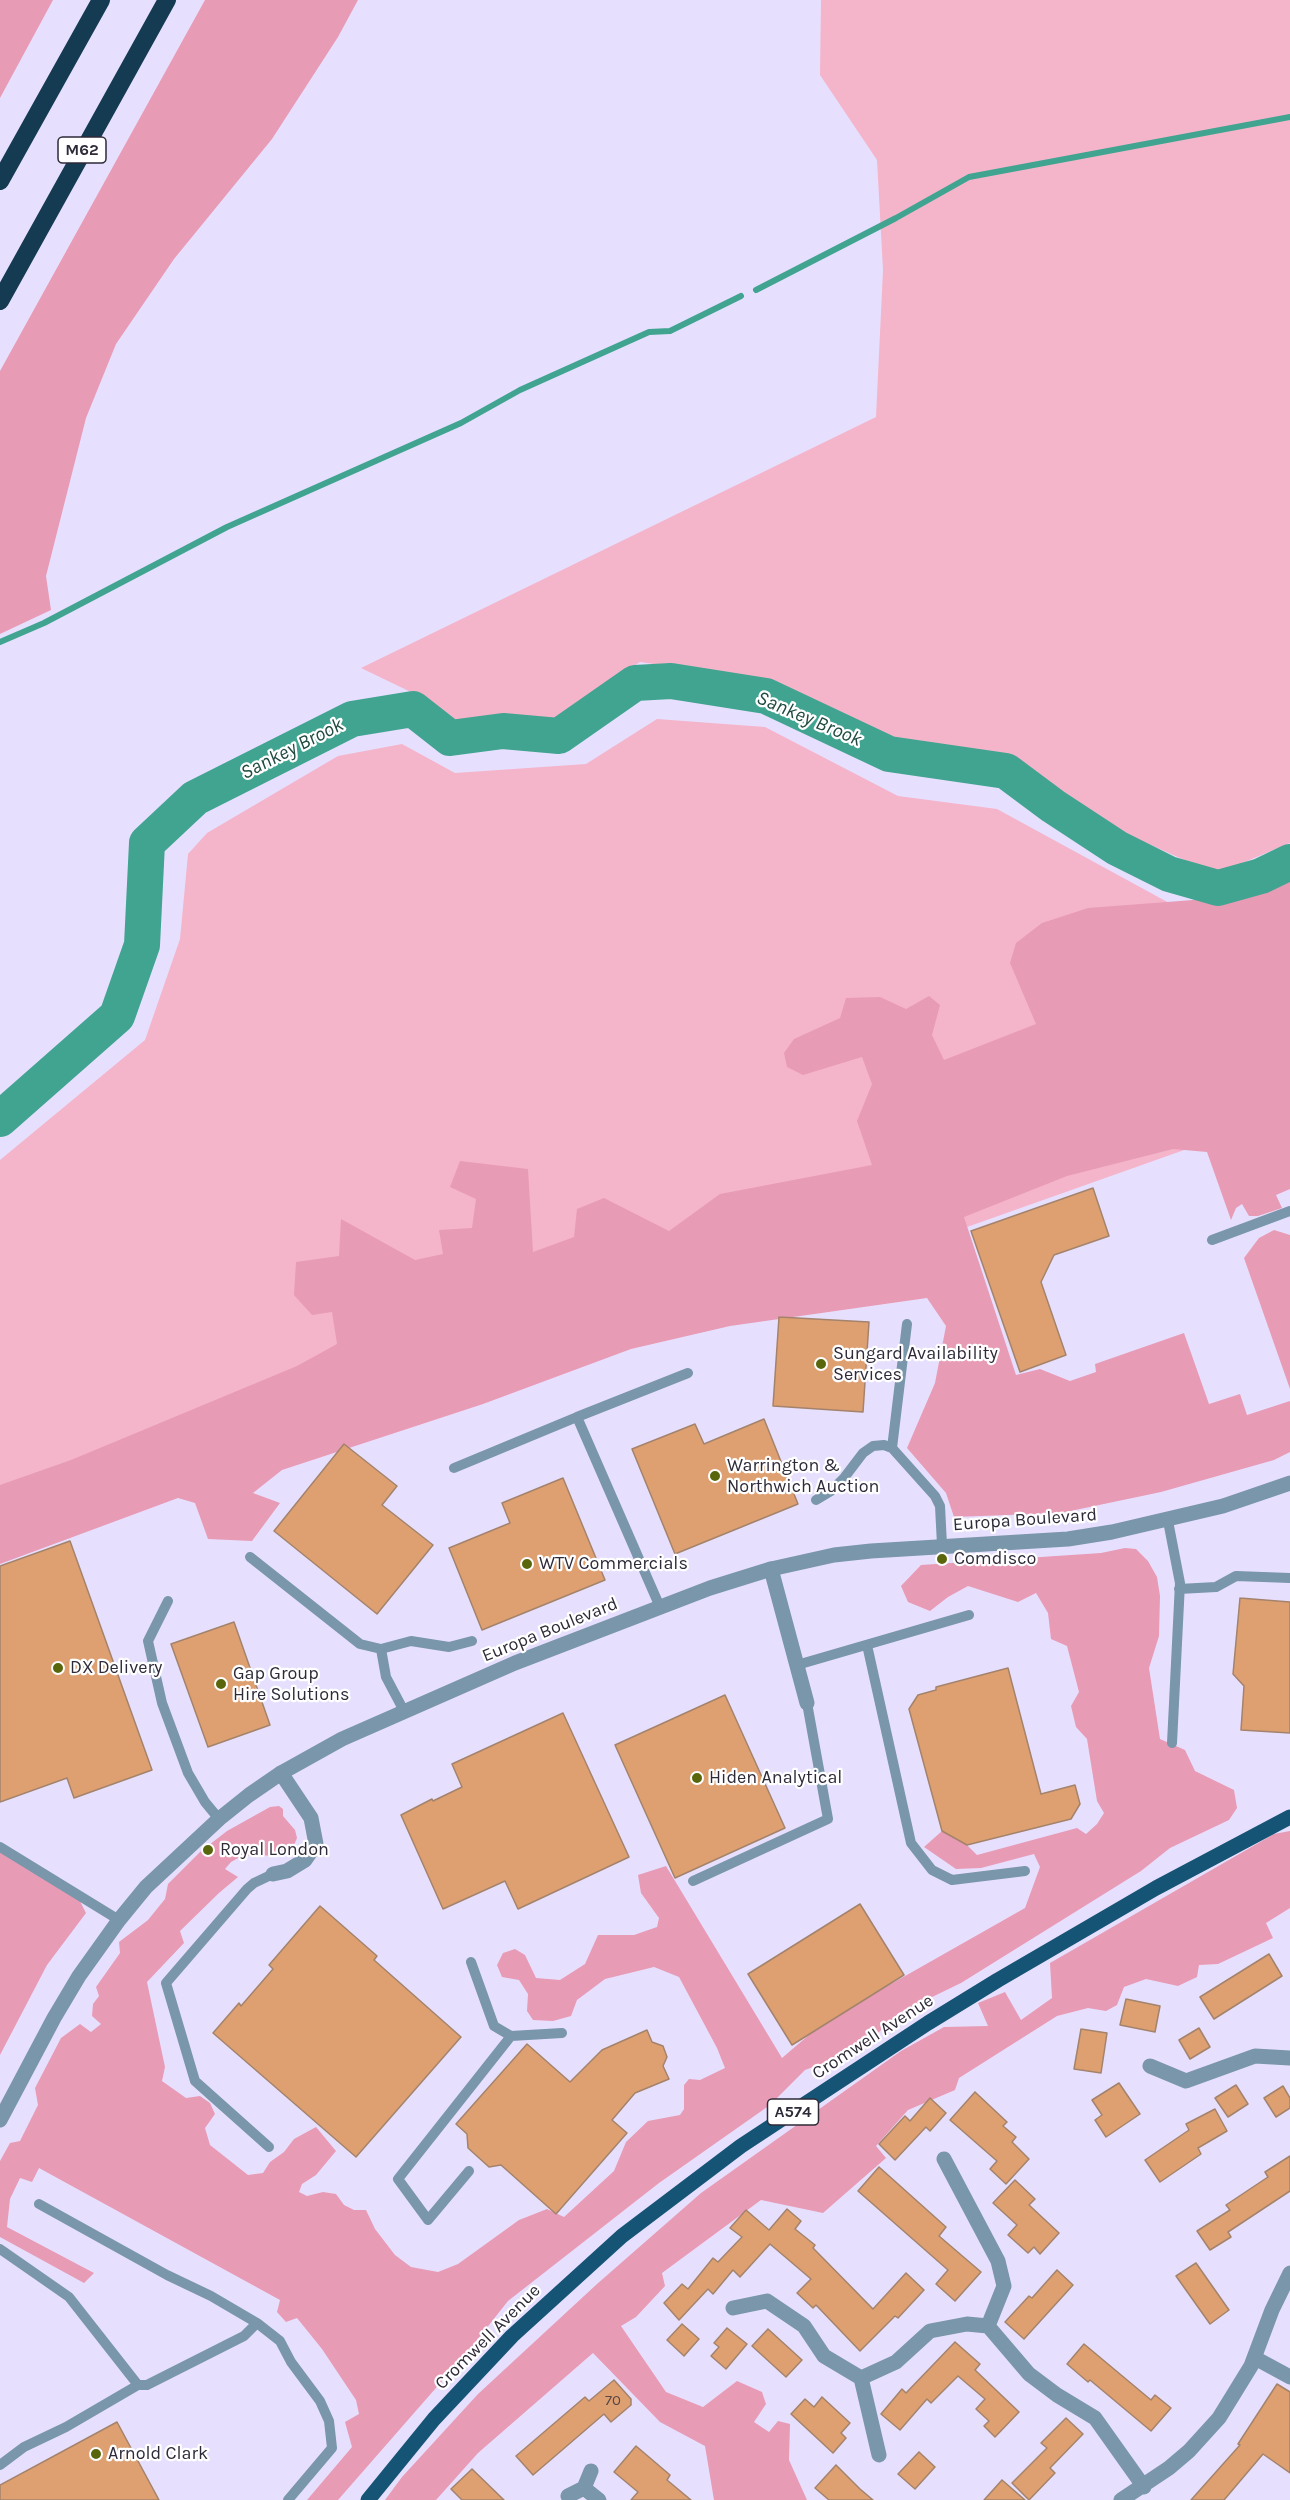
<!DOCTYPE html>
<html>
<head>
<meta charset="utf-8">
<style>
  body { margin:0 }
  canvas { display:block; background:#e7dffe }
</style>
</head>
<body>
<canvas width="1290" height="2500"></canvas>
<script>
const g = document.querySelector('canvas').getContext('2d');
g.lineJoin = 'round';
function fill(path, color) {
  g.fillStyle = color;
  g.fill(path, 'evenodd');
}
function shape(rows) {
  const path = new Path2D();
  for (const r of rows) {
    path.moveTo(r[0], r[1]);
    for (let i = 2; i < r.length; i += 2) path.lineTo(r[i], r[i + 1]);
  }
  return path;
}
function strokePath(path, color, width, dash) {
  g.strokeStyle = color;
  g.lineWidth = width;
  g.lineCap = dash ? 'butt' : 'round';
  g.setLineDash(dash || []);
  g.stroke(path);
}
function write(font, color, halo, rows, align = 'center') {
  g.font = font + ' Karla,sans-serif';
  g.lineWidth = 4.5;
  g.setLineDash([]);
  g.textBaseline = 'middle';
  g.strokeStyle = halo;
  g.fillStyle = color;
  for (const [text, x, y, turn = 0] of rows) {
    g.save();
    g.translate(x, y);
    g.rotate((+turn || 0) * Math.PI / 180);
    g.textAlign = isNaN(turn) ? turn : align;
    if (halo) g.strokeText(text, 0, 0);
    g.fillText(text, 0, 0);
    g.restore();
  }
}
fill(shape([
  [821,0,1290,0,1290,843,1216,874,1108,826,1012,759,886,739,769,681,640,662,555,719,450,720,415,694,361,668,876,417,883,270,877,160,820,75],
  [657,719,765,727,898,796,997,809,1215,928,1218,1138,953,1232,181,1467,0,1540,0,1160,145,1040,180,939,188,854,207,833,338,756,402,744,455,773,586,764]
]), '#f4b5ca');
fill(shape([
  [0,0,53,0,0,98],
  [205,0,358,0,338,37,272,139,174,259,116,344,86,418,46,576,51,610,0,634,0,371],
  [1290,863,1290,1189,1276,1195,1282,1208,1258,1216,1249,1216,1242,1204,1236,1208,1231,1220,1207,1152,1173,1149,1067,1176,964,1217,1016,1375,1040,1369,1070,1381,1096,1372,1095,1364,1184,1333,1209,1404,1240,1394,1247,1415,1290,1401,1290,1452,1274,1460,1161,1492,1061,1513,954,1517,946,1493,907,1448,935,1383,946,1326,927,1298,730,1326,631,1349,483,1404,282,1470,253,1493,280,1503,252,1541,208,1539,195,1503,178,1498,0,1564,0,1485,71,1460,297,1366,337,1344,332,1312,312,1315,294,1295,296,1262,339,1256,341,1219,415,1260,443,1254,439,1230,472,1228,476,1199,450,1187,460,1161,528,1169,533,1252,574,1237,577,1209,604,1198,669,1231,720,1194,872,1165,857,1121,872,1084,862,1057,803,1075,787,1067,784,1053,794,1039,840,1018,846,998,880,997,906,1009,929,996,940,1005,932,1035,944,1060,1036,1024,1010,963,1016,943,1042,923,1088,908,1193,900,1261,880],
  [1274,1230,1290,1235,1290,1389,1244,1258,1259,1238],
  [1125,1548,1136,1549,1148,1561,1157,1577,1160,1596,1159,1636,1149,1668,1160,1739,1185,1750,1195,1771,1234,1790,1237,1808,1229,1820,1170,1848,1141,1871,961,1983,899,2013,878,2033,843,2056,805,2070,770,2105,659,2183,508,2301,470,2349,338,2500,307,2500,352,2447,345,2422,359,2414,356,2400,322,2349,297,2318,286,2322,277,2312,280,2300,39,2168,32,2182,20,2178,10,2199,7,2227,94,2273,84,2283,0,2237,0,2161,10,2143,20,2141,38,2105,35,2088,61,2038,80,2024,91,2032,101,2024,92,2016,93,2004,99,1996,96,1987,120,1953,119,1942,148,1920,165,1899,168,1884,200,1852,227,1831,270,1807,279,1806,283,1809,283,1816,295,1830,297,1838,294,1845,281,1856,253,1855,240,1857,231,1862,225,1869,238,1877,219,1893,180,1931,184,1943,147,1982,165,2067,162,2081,186,2098,200,2096,210,2103,215,2114,205,2128,210,2145,248,2175,263,2173,270,2162,284,2152,294,2139,316,2127,336,2151,316,2175,302,2184,299,2192,307,2196,323,2192,336,2194,344,2205,354,2210,366,2210,375,2229,395,2255,411,2267,438,2272,458,2264,519,2220,547,2209,564,2217,614,2171,626,2142,648,2121,680,2115,684,2109,684,2085,689,2079,700,2080,725,2068,717,2048,679,1977,654,1967,605,1979,577,2000,571,2016,553,2021,533,2020,527,2011,528,1994,519,1980,502,1977,497,1965,503,1953,515,1949,525,1955,536,1978,560,1980,585,1964,598,1935,634,1935,657,1927,659,1918,641,1893,638,1875,666,1866,782,2058,824,2022,1025,1908,1040,1867,1034,1854,981,1868,956,1869,924,1847,942,1831,967,1845,977,1855,1077,1828,1086,1834,1097,1824,1104,1813,1097,1801,1087,1739,1076,1727,1071,1706,1079,1692,1067,1646,1051,1639,1048,1613,1036,1593,1018,1602,968,1586,948,1597,930,1611,908,1602,901,1586,921,1565,1101,1553],
  [1290,1831,1290,1908,1266,1923,1273,1938,1218,1964,1199,1965,1197,1977,1178,1986,1146,1979,1124,1987,1117,2005,1106,2011,1088,2008,1057,2016,959,2078,955,2090,908,2110,876,2146,886,2158,823,2213,761,2200,662,2273,665,2286,636,2317,621,2326,666,2392,703,2407,737,2381,762,2392,766,2404,754,2422,769,2432,778,2421,790,2424,789,2460,807,2500,714,2500,705,2446,660,2422,593,2353,478,2453,436,2500,385,2500,402,2477,478,2394,597,2284,701,2193,901,2051,944,2027,988,2026,978,2003,1005,1992,1021,2020,1052,1998,1050,1963,1274,1834],
  [0,1852,80,1901,86,1913,47,1965,0,2055]
]), '#e89bb5');
strokePath(shape([
  [756,290,896,218,969,177,1290,117],
  [0,642,44,623,227,527,461,423,520,390,649,332,670,331,741,296]
]), '#40a490', 6);
strokePath(shape([
  [0,1119,117,1016,142,945,147,843,195,798,352,719,413,709,450,738,503,731,559,736,635,683,671,681,766,696,889,754,1006,771,1053,806,1117,848,1169,874,1218,888,1261,876,1290,862]
]), '#40a490', 36);
const building = shape([
  [1093,1188,1109,1236,1054,1255,1041,1282,1066,1355,1020,1372,971,1231,1093,1188],
  [779,1317,869,1322,863,1412,773,1406,779,1317],
  [764,1419,798,1504,675,1554,632,1449,695,1424,704,1444,764,1419],
  [344,1444,397,1486,382,1505,433,1545,377,1614,274,1531,344,1444],
  [563,1478,605,1580,482,1630,449,1548,510,1523,502,1503,563,1478],
  [70,1541,152,1770,74,1798,67,1778,0,1802,0,1566,70,1541],
  [1240,1598,1290,1602,1290,1733,1241,1730,1244,1686,1233,1674,1240,1598],
  [234,1622,270,1725,208,1747,171,1644,234,1622],
  [1008,1668,1041,1794,1075,1785,1080,1804,1071,1819,967,1845,942,1831,909,1709,918,1695,936,1690,936,1687,1008,1668],
  [725,1695,785,1828,675,1878,615,1745,725,1695],
  [563,1713,629,1857,518,1909,505,1881,443,1909,401,1815,432,1799,433,1801,462,1787,452,1764,563,1713],
  [860,1904,904,1975,792,2045,748,1974,860,1904],
  [320,1906,377,1956,374,1960,461,2037,356,2157,213,2033,239,2003,241,2006,273,1969,269,1965,320,1906],
  [1269,1954,1282,1976,1214,2019,1200,1997,1269,1954],
  [1126,1999,1160,2006,1155,2032,1120,2025,1126,1999],
  [1199,2028,1210,2047,1190,2059,1179,2040,1199,2028],
  [1081,2029,1107,2033,1101,2073,1074,2069,1081,2029],
  [647,2030,652,2042,663,2046,667,2057,663,2066,669,2079,635,2093,612,2120,627,2133,556,2214,501,2165,489,2167,468,2148,467,2134,456,2124,527,2044,570,2082,602,2050,647,2030],
  [1119,2083,1140,2114,1106,2137,1095,2120,1102,2115,1092,2100,1119,2083],
  [1236,2085,1248,2104,1228,2117,1215,2098,1236,2085],
  [1283,2086,1290,2098,1290,2108,1276,2117,1264,2098,1283,2086],
  [975,2092,1007,2122,1003,2126,1016,2137,1012,2142,1029,2159,1006,2184,990,2169,997,2161,950,2120,975,2092],
  [930,2098,946,2113,930,2131,926,2127,895,2160,879,2144,905,2116,910,2121,930,2098],
  [1215,2109,1227,2131,1198,2148,1201,2154,1160,2182,1145,2160,1189,2130,1186,2124,1215,2109],
  [1290,2156,1290,2191,1228,2232,1231,2237,1210,2250,1197,2231,1230,2210,1226,2205,1268,2177,1265,2172,1290,2156],
  [879,2167,946,2227,939,2236,981,2272,955,2301,936,2284,948,2270,858,2191,879,2167],
  [1015,2180,1035,2199,1029,2205,1059,2233,1040,2254,1034,2247,1028,2253,1008,2235,1017,2225,993,2203,1015,2180],
  [787,2209,801,2221,795,2229,815,2245,813,2248,873,2309,906,2273,924,2290,898,2318,895,2316,860,2351,816,2305,813,2308,797,2293,811,2279,770,2244,740,2277,733,2270,713,2294,708,2289,679,2320,664,2303,682,2284,688,2289,713,2258,718,2262,742,2237,730,2228,746,2210,769,2230,787,2209],
  [1196,2263,1229,2310,1210,2324,1176,2276,1196,2263],
  [1057,2270,1073,2285,1024,2339,1005,2322,1029,2296,1032,2298,1057,2270],
  [682,2324,699,2339,684,2356,667,2340,682,2324],
  [727,2328,747,2344,726,2369,711,2356,719,2347,714,2343,727,2328],
  [768,2329,802,2360,786,2377,752,2346,768,2329],
  [955,2342,980,2364,975,2370,1019,2412,995,2437,984,2426,989,2421,976,2409,985,2399,958,2376,931,2403,927,2399,900,2430,881,2414,902,2389,906,2393,955,2342],
  [1084,2344,1151,2400,1155,2395,1171,2408,1151,2431,1090,2380,1088,2382,1067,2364,1084,2344],
  [614,2380,631,2399,631,2405,611,2422,604,2414,533,2475,516,2456,585,2397,589,2401,614,2380],
  [1277,2384,1290,2392,1290,2473,1263,2454,1224,2500,1191,2500,1240,2445,1238,2444,1277,2384],
  [822,2397,850,2423,841,2433,846,2438,833,2453,791,2414,805,2399,814,2407,822,2397],
  [1066,2418,1083,2434,1050,2468,1055,2473,1029,2500,1012,2483,1047,2448,1041,2443,1066,2418],
  [117,2422,159,2500,0,2500,0,2485,117,2422],
  [636,2446,670,2475,667,2480,691,2500,631,2500,638,2492,614,2472,636,2446],
  [919,2452,935,2467,915,2489,898,2474,919,2452],
  [836,2465,860,2489,873,2500,829,2500,815,2488,836,2465],
  [472,2469,504,2500,462,2500,451,2489,472,2469],
  [1002,2480,1025,2500,984,2500,1002,2480]
]);
fill(building, '#dea071');
strokePath(building, '#a4836c', 1.5);
strokePath(shape([
  [1212,1240,1290,1211],
  [907,1324,892,1448,935,1496,940,1506,942,1545],
  [577,1417,688,1373],
  [454,1468,577,1417,660,1607],
  [816,1500,831,1491,844,1478,863,1453,873,1446,884,1445,892,1448],
  [1168,1521,1180,1583,1172,1743],
  [250,1557,360,1644,381,1649,411,1641,449,1647,472,1641],
  [1179,1589,1216,1587,1236,1576,1290,1578],
  [168,1601,148,1641,162,1703,188,1773,205,1802,219,1819],
  [867,1645,911,1843,932,1870,952,1880,1025,1871],
  [381,1649,386,1677,404,1711],
  [797,1665,969,1615],
  [0,1847,119,1920],
  [693,1881,828,1819,807,1703],
  [471,1962,494,2026,511,2036,562,2033],
  [269,2147,195,2081,166,1983,247,1889,254,1883,273,1874],
  [469,2171,428,2220,398,2179,511,2036],
  [39,2204,167,2275,211,2296,257,2323,280,2341,291,2362,320,2401,329,2421,332,2448,288,2500],
  [0,2249,69,2297,138,2385],
  [0,2465,24,2447,66,2427,138,2385,147,2385,244,2336,257,2323]
]), '#7996aa', 10);
strokePath(shape([
  [771,1569,807,1703],
  [273,1874,287,1871,305,1860,316,1844,311,1818,281,1773],
  [1150,2066,1186,2081,1255,2056,1290,2058],
  [944,2159,998,2261,1004,2286,988,2326],
  [733,2308,767,2301,804,2326,824,2356,861,2378,896,2362,930,2331,967,2324,988,2326,1029,2374,1057,2395,1095,2418,1144,2487],
  [1255,2358,1290,2377],
  [861,2378,879,2455],
  [584,2488,599,2500],
  [568,2496,584,2488,591,2471],
  [1121,2500,1169,2468,1189,2451,1219,2418,1251,2366,1272,2310,1290,2273]
]), '#7996aa', 15);
strokePath(shape([
  [0,2120,54,2018,79,1976,119,1920,146,1887,219,1819,249,1795,281,1773,342,1739,515,1663,710,1588,771,1569,834,1555,871,1551,1068,1539,1112,1532,1223,1506,1290,1483]
]), '#7996aa', 15);
strokePath(shape([
  [368,2500,434,2419,512,2336,622,2236,741,2146,928,2023,998,1980,1156,1888,1290,1817]
]), '#165476', 15);
strokePath(shape([
  [0,181,101,0],
  [0,301,167,0]
]), '#153b52', 18);
for (const [x, y, r, color] of [
  [821,1364,6,"#5a660b"],
  [715,1476,6,"#5a660b"],
  [942,1559,6,"#5a660b"],
  [527,1564,6,"#5a660b"],
  [58,1668,6,"#5a660b"],
  [221,1684,6,"#5a660b"],
  [697,1778,6,"#5a660b"],
  [208,1850,6,"#5a660b"],
  [96,2454,6,"#5a660b"]
]) {
  const dot = new Path2D();
  dot.arc(x, y, r, 0, 2 * Math.PI);
  g.fillStyle = color;
  g.fill(dot);
  strokePath(dot, '#fff', 2);
}
write('15px', '#5a4846', null, [
  ["70",613,2401]
]);
for (const [x, y, w] of [
  [82,150,48],
  [793,2112,51]
]) {
  const box = new Path2D();
  box.roundRect(x - w / 2, y - 13, w, 26, 4.5);
  g.fillStyle = '#fff';
  g.fill(box);
  strokePath(box, '#2e2a38', 1.5);
}
write('bold 16px', '#2e2a38', null, [
  ["M62",82,150],
  ["A574",793,2112]
]);
write('18px', '#2e2a38', '#fff', [
  ["Sungard Availability",833,1354],
  ["Services",833,1375],
  ["Warrington &",727,1466],
  ["Northwich Auction",727,1487],
  ["Comdisco",954,1559],
  ["WTV Commercials",539,1564],
  ["DX Delivery",70,1668],
  ["Gap Group",233,1674],
  ["Hire Solutions",233,1695],
  ["Hiden Analytical",709,1778],
  ["Royal London",220,1850],
  ["Arnold Clark",108,2454]
], 'left');
write('18px', '#2e2a38', '#fff', [
  ["Europa Boulevard",1025,1520,-4],
  ["Europa Boulevard",550,1630,-22],
  ["Cromwell Avenue",873,2037,-33],
  ["Cromwell Avenue",488,2337,-45]
]);
write('italic 20px', '#204b42', '#fff', [
  ["Sankey Brook",809,719,23],
  ["Sankey Brook",292,749,-27]
]);
</script>
</body>
</html>
